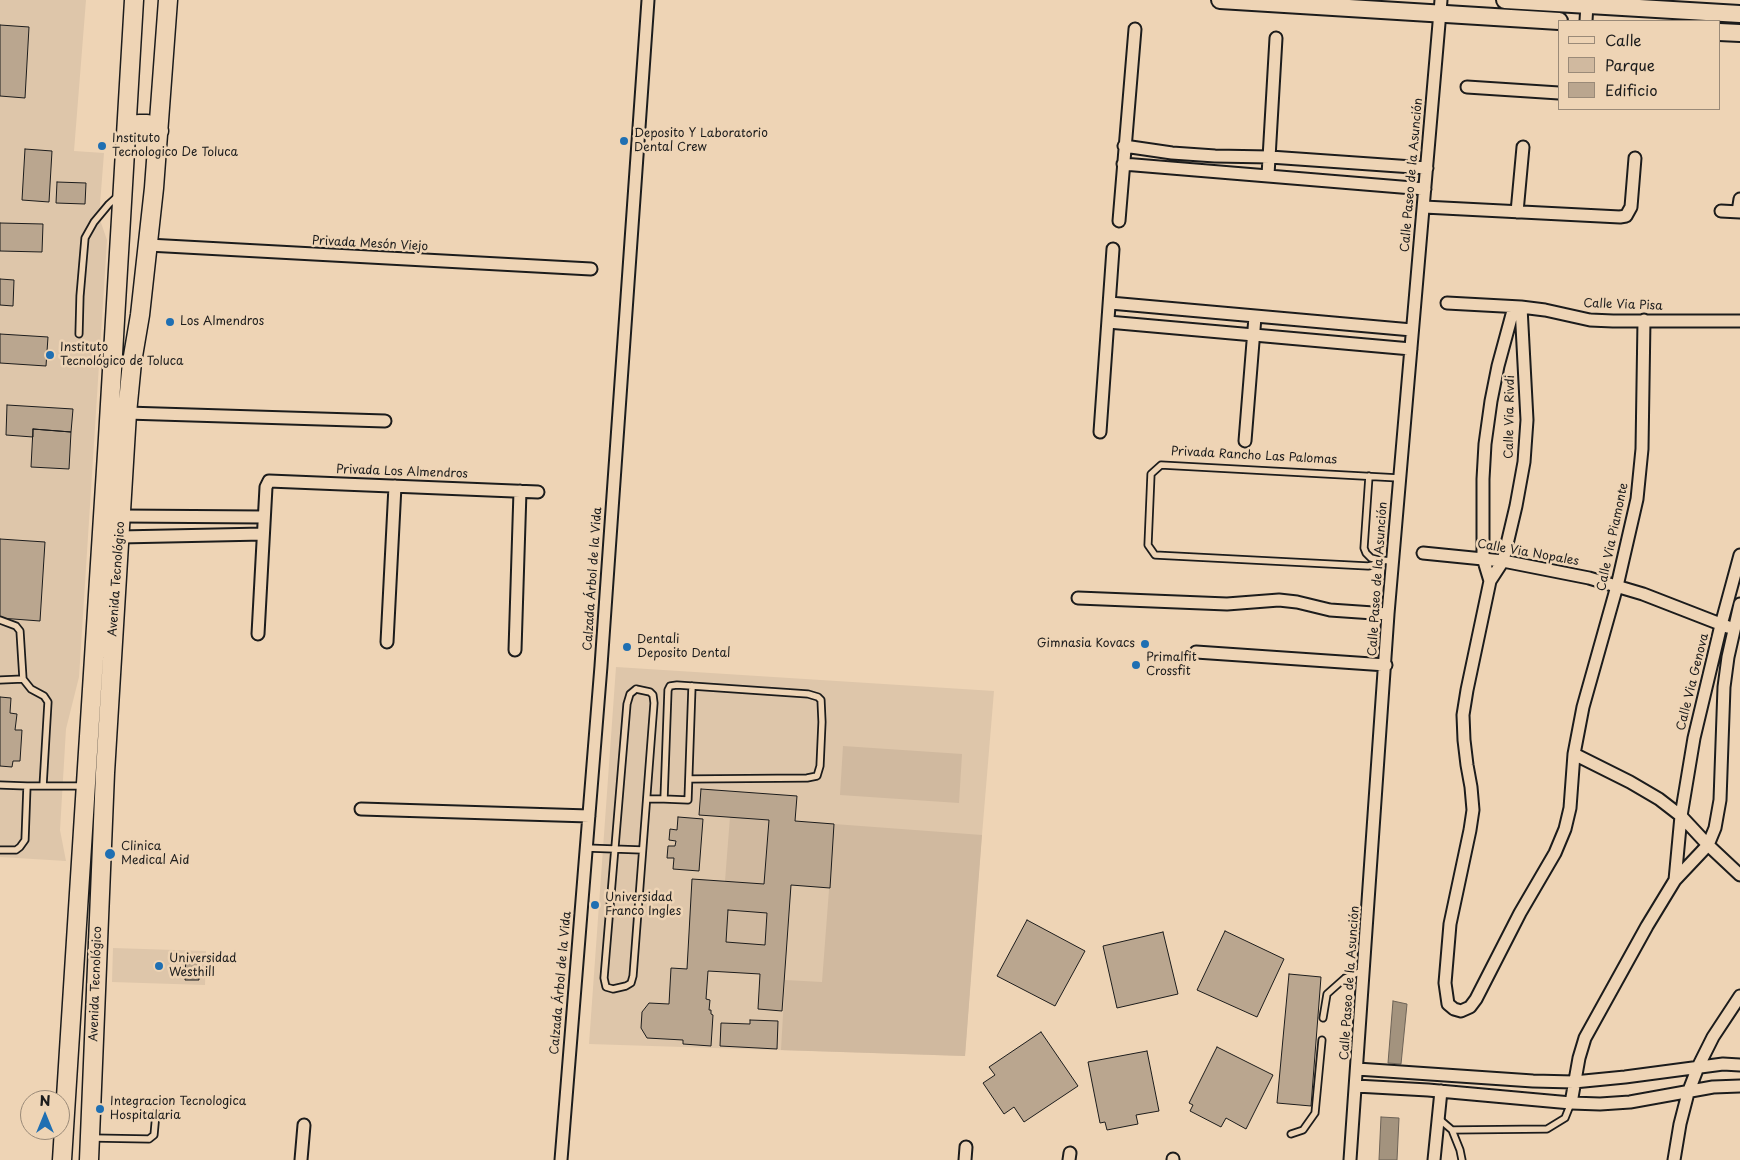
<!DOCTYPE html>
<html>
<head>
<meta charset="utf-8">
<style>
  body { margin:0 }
  #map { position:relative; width:1740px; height:1160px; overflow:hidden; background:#eed4b5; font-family:"Playpen Sans",sans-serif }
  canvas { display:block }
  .legend { position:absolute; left:1558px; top:20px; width:162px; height:90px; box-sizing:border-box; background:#eed4b5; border:1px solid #9a8a78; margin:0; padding:6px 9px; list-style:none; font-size:15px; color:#1c1c1c }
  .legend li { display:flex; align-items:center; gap:10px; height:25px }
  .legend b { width:25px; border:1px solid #9a8a78 }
  .north { position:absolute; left:20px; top:1090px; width:50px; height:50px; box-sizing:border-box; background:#eed4b5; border:1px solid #9a8a78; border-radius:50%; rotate:0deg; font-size:14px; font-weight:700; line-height:20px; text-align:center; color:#1c1c1c }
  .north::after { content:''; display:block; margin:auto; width:18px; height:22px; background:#1f6fb2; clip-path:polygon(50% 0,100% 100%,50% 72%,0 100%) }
</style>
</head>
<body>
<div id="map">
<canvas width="1740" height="1160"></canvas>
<ul class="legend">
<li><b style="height:6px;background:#eed4b5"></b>Calle</li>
<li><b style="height:14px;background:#d0b99f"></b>Parque</li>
<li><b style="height:14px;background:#baa68f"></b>Edificio</li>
</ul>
<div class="north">N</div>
</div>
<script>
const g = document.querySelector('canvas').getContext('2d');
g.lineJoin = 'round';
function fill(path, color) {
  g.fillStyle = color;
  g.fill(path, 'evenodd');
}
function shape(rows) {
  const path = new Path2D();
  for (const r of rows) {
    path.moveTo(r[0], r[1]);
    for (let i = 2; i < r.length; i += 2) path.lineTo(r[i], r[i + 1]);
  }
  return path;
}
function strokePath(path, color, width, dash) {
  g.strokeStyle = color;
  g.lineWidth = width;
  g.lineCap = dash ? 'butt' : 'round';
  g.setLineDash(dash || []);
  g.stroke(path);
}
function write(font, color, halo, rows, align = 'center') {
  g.font = font + ' "Playpen Sans",sans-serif';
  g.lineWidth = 5;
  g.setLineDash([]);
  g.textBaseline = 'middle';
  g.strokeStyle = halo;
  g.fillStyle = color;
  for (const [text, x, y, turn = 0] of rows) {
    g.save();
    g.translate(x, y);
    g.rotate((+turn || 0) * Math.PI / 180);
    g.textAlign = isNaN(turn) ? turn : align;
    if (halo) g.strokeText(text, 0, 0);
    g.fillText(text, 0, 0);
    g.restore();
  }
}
fill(shape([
  [0,0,86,0,74,151,104,153,99,217,107,240,79,677,66,729,60,830,66,861,0,857],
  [616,667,994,691,976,907,965,1056,589,1044],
  [113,948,206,951,205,985,112,982]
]), '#dec6aa');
fill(shape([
  [843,746,962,754,959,803,840,795],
  [730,817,769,820,764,884,725,881],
  [834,824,982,835,965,1056,781,1050,785,980,822,982],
  [728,910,767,913,765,945,726,942]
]), '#d0b99f');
const water = shape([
  [1393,1001,1407,1004,1401,1064,1388,1063,1393,1001],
  [1381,1117,1399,1118,1397,1160,1379,1160,1381,1117]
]);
fill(water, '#a3937e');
strokePath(water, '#6d6357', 1);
const building = shape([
  [0,25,29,27,25,98,0,96,0,25],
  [25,149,52,151,49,202,22,200,25,149],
  [57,182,86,183,85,204,56,203,57,182],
  [0,223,43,224,42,252,0,251,0,223],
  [0,279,14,280,13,306,0,305,0,279],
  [0,334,48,337,46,366,0,363,0,334],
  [7,405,73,409,71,432,33,429,33,437,6,435,7,405],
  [33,429,71,432,69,469,31,467,33,429],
  [0,539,45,542,40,621,0,618,0,539],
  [0,697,11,698,10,713,17,714,15,730,22,730,20,761,13,761,12,767,0,766,0,697],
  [701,789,797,796,795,821,834,824,830,888,791,885,782,1011,758,1009,760,974,708,971,706,999,710,1000,709,1010,711,1010,711,1014,713,1015,711,1046,683,1044,683,1040,647,1038,641,1028,642,1012,649,1003,669,1004,671,968,687,969,692,879,764,884,769,820,699,815,701,789],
  [728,910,767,913,765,945,726,942,728,910],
  [678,817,703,819,699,871,673,869,674,858,667,858,668,846,675,846,676,841,669,840,670,829,677,830,678,817],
  [1027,920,1085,951,1055,1006,997,976,1027,920],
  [1225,931,1284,959,1257,1017,1197,990,1225,931],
  [1163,932,1178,994,1117,1008,1103,946,1163,932],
  [186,955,199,955,199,980,185,980,186,955],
  [1289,974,1321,977,1311,1106,1277,1103,1289,974],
  [750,1020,778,1021,777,1049,720,1046,721,1023,750,1024,750,1020],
  [1041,1032,1078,1086,1024,1122,1014,1107,1004,1114,983,1083,995,1075,989,1067,1041,1032],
  [1217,1047,1273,1075,1246,1129,1226,1118,1221,1127,1190,1111,1193,1105,1189,1103,1217,1047],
  [1147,1051,1159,1111,1136,1115,1138,1124,1107,1130,1105,1122,1100,1123,1088,1062,1147,1051]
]);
fill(building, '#baa68f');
strokePath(building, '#1c1c1c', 1);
const lane = shape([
  [79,334,80,296,85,238,94,222,109,204,119,195],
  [1369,476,1364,548,1366,553,1371,558,1379,560,1393,561],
  [1379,560,1373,565,1368,566,1155,555,1148,545,1151,474,1161,465,1399,478],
  [0,620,16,626,20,631,23,679,31,689,44,696,48,702,43,786],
  [0,680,23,679],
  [636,689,650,692,653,695,654,703,633,976,631,983,626,986,613,989,606,987,604,978,627,704,630,694,636,689],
  [0,785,27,786],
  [647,799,664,799,668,690,670,686,677,685,808,694,818,697,821,700,822,722,820,766,817,776,807,778,689,779],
  [664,799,688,800,692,686],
  [586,848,642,850],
  [0,850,16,850,20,847,25,840,27,786,83,786],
  [1323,1018,1327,994,1345,978,1362,971],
  [1438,1118,1452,1130,1460,1150,1462,1160],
  [1452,1130,1547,1129,1565,1118,1571,1103],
  [1291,1134,1303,1130,1315,1113,1322,1040],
  [93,1138,149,1139,154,1135,156,1113]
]);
const street = shape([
  [1586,21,1587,4],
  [1467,87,1559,93],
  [1124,146,1172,153,1215,156,1270,157,1427,168],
  [1123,164,1425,189],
  [1268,175,1276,38],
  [1424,207,1620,217,1626,216,1631,207,1635,158],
  [1721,211,1740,212],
  [1517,212,1523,147],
  [1738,212,1740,199],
  [1119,221,1135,29],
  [148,245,591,269],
  [1110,303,1412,330],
  [1447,303,1521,307,1545,310,1590,320,1613,321,1740,321],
  [1521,307,1527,420,1524,462,1516,506,1503,561,1490,581,1467,690,1463,715,1464,740,1467,765,1471,787,1473,810,1470,830,1450,924,1445,983,1448,1004,1454,1009,1461,1011,1470,1007,1476,999,1520,913,1555,853,1565,829,1570,808,1574,754,1583,707,1617,586,1637,499,1642,449,1644,320],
  [1108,322,1411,349],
  [127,413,385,421],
  [1100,432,1113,249],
  [1245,441,1255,317],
  [121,516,264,517],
  [120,537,263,534],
  [1423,553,1503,561,1589,578,1643,594,1728,627],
  [1490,581,1483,558,1483,479,1485,444,1491,401,1498,366,1514,307],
  [1078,598,1227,604,1279,600,1297,602,1330,610,1388,614],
  [258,634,266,487,269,481,538,492],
  [387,642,395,486],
  [515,650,520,491],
  [1196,652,1386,665],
  [1574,754,1630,782,1659,799,1681,816,1708,845,1740,875],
  [361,809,589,816],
  [1675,880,1681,816,1694,738,1721,625,1740,555],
  [1357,1069,1533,1081,1574,1082,1625,1077,1723,1064,1740,1065],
  [1356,1086,1428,1090,1571,1103,1600,1104,1630,1102,1713,1087,1740,1086],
  [1571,1103,1579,1058,1585,1038,1647,926,1675,880,1708,845,1715,828,1720,800,1724,687,1728,657,1740,604],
  [301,1160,304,1125],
  [561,1160,601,666,648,0],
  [965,1160,966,1147],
  [1069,1160,1070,1153],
  [1173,1160,1173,1159],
  [1350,1160,1388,614,1441,0],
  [1434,1160,1441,1091],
  [1674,1160,1680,1124,1688,1093,1698,1067,1713,1037,1740,996]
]);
const secondary = shape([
  [1220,0,1559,21],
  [1505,0,1740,14],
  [1719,32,1740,33]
]);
const primary = shape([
  [127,131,132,126,139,124,147,124,159,131],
  [62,1160,108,438,134,0],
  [89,1160,105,773,127,413,132,362,140,315,154,188,168,0]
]);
strokePath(lane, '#1c1c1c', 9);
strokePath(street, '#1c1c1c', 15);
strokePath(secondary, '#1c1c1c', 20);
strokePath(primary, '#1c1c1c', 21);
strokePath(lane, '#eed4b5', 5.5);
strokePath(street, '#eed4b5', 11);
strokePath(secondary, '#eed4b5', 16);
strokePath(primary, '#eed4b5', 18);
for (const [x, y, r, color] of [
  [624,141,5,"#1f6fb2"],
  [102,146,5,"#1f6fb2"],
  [170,322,5,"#1f6fb2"],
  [50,355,5,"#1f6fb2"],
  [1145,644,5,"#1f6fb2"],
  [627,647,5,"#1f6fb2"],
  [1136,665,5,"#1f6fb2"],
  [110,854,6,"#1f6fb2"],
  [595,905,5,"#1f6fb2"],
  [159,966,5,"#1f6fb2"],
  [100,1109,5,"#1f6fb2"]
]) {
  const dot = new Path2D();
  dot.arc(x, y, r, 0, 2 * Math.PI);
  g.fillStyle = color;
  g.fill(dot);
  strokePath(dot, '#eed4b5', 2);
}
write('12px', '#1c1c1c', '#eed4b5', [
  ["Deposito Y Laboratorio",634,134],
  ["Dental Crew",634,148],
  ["Instituto",112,139],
  ["Tecnologico De Toluca",112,153],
  ["Los Almendros",180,322],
  ["Instituto",60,348],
  ["Tecnológico de Toluca",60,362],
  ["Dentali",637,640],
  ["Deposito Dental",637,654],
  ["Gimnasia Kovacs",1135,644,"right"],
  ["Primalfit",1146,658],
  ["Crossfit",1146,672],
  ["Clinica",121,847],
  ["Medical Aid",121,861],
  ["Universidad",605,898],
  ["Franco Ingles",605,912],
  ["Universidad",169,959],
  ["Westhill",169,973],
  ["Integracion Tecnologica",110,1102],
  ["Hospitalaria",110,1116]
], 'left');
write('12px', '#1c1c1c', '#eed4b5', [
  ["Calle Paseo de la Asunción",1412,175,-85],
  ["Privada Mesón Viejo",370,244,3],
  ["Calle Via Pisa",1623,305,2],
  ["Calle Via Rivdi",1510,417,-89],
  ["Privada Rancho Las Palomas",1254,456,3],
  ["Privada Los Almendros",402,472,2],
  ["Calle Via Piamonte",1613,537,-78],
  ["Calle Via Nopales",1528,553,10],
  ["Avenida Tecnológico",117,579,-86],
  ["Calzada Árbol de la Vida",593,579,-86],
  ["Calle Paseo de la Asunción",1378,579,-86],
  ["Calle Via Genova",1693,682,-76],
  ["Calzada Árbol de la Vida",561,983,-85],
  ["Calle Paseo de la Asunción",1350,983,-86],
  ["Avenida Tecnológico",96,984,-88]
]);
</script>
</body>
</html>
